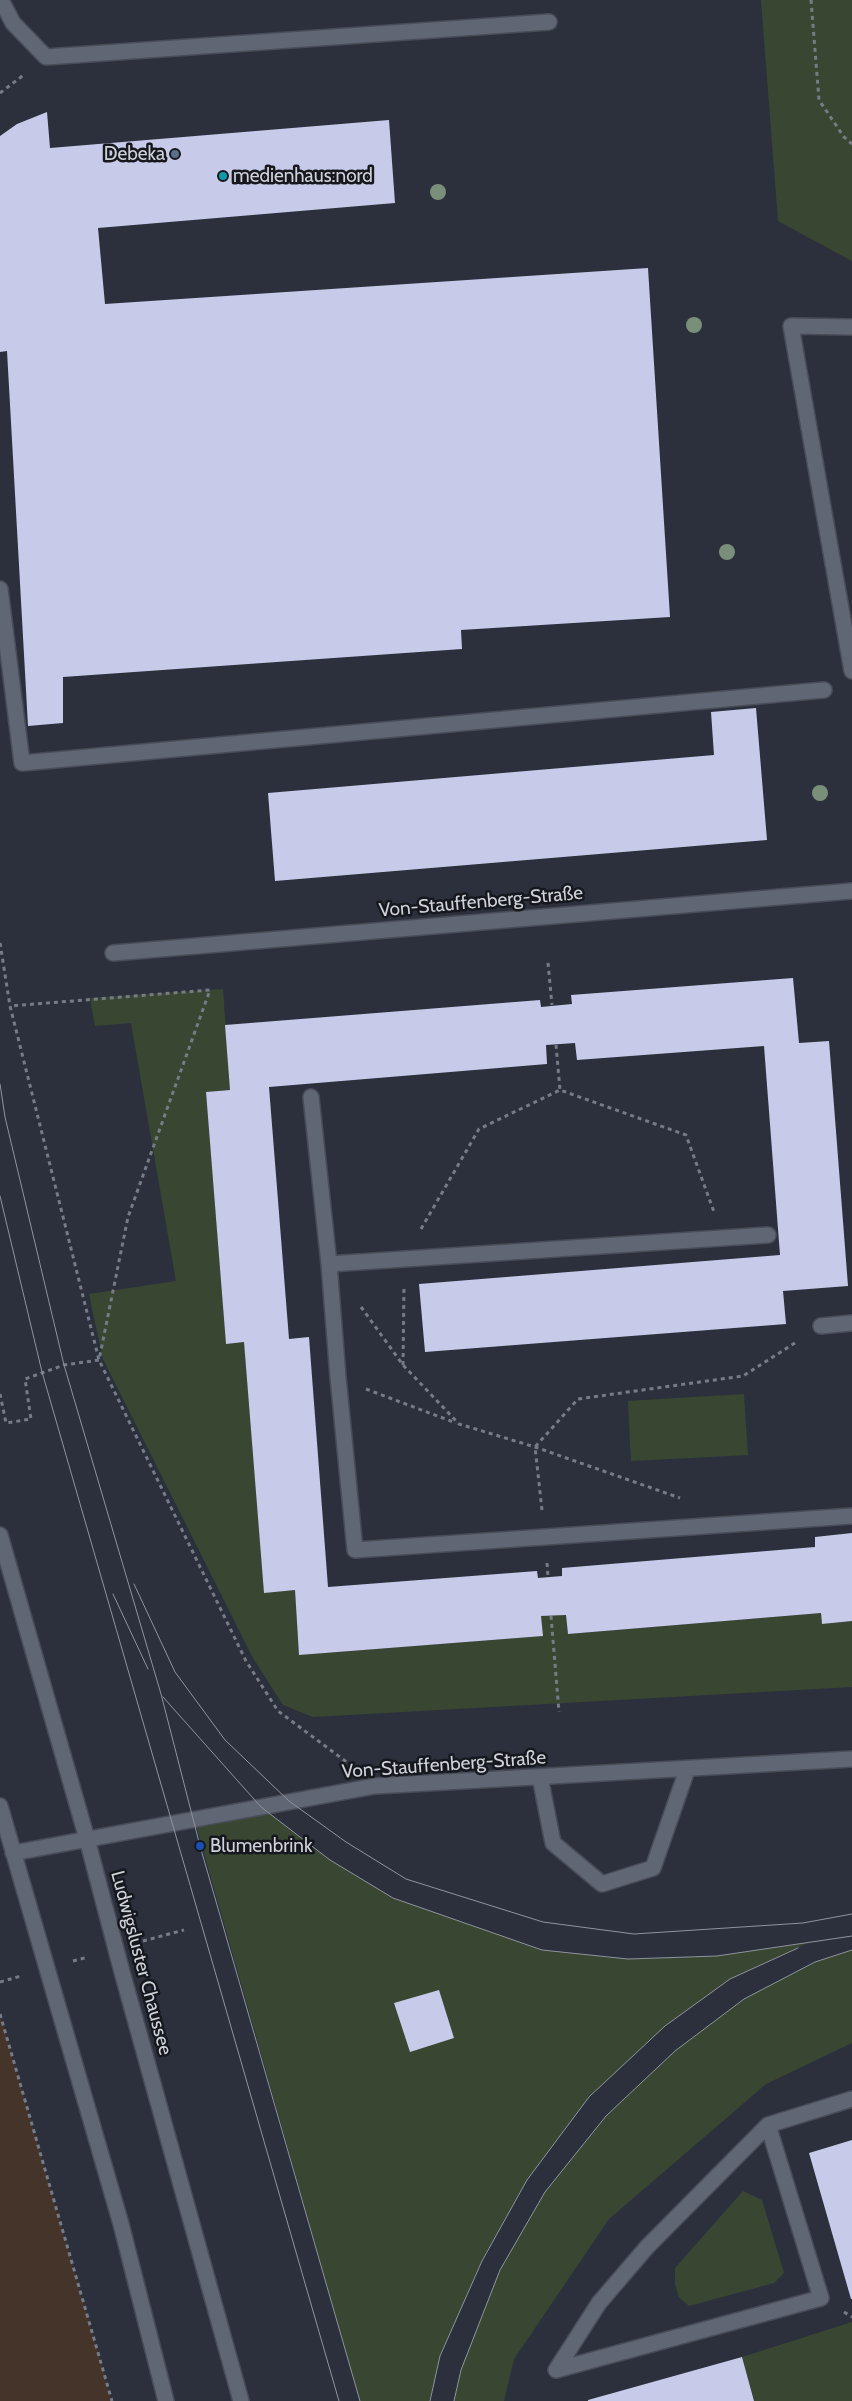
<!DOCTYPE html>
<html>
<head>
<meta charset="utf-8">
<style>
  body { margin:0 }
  canvas { display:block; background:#2b303c }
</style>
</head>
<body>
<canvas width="852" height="2401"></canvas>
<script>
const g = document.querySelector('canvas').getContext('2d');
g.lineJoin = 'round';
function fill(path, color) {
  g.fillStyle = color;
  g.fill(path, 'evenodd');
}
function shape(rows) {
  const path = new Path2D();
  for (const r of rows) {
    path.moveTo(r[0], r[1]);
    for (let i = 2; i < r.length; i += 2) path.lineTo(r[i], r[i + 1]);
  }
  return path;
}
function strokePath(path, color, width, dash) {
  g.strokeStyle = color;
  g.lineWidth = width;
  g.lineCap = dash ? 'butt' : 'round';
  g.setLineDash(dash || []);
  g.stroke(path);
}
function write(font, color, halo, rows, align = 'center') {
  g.font = font + ' Cabin,sans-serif';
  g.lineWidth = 5;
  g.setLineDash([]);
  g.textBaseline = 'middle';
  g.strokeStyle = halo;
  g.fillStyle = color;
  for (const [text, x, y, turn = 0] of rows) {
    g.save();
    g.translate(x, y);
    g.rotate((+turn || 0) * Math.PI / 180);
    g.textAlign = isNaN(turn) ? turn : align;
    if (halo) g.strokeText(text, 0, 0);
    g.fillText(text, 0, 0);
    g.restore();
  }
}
fill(shape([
  [0,2014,112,2401,0,2401]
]), '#45342a');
fill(shape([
  [761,0,852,0,852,261,778,221],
  [223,989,230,1090,206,1092,226,1344,244,1342,264,1592,295,1590,299,1655,542,1636,541,1616,566,1615,568,1634,821,1613,822,1624,852,1621,852,1687,313,1717,283,1705,253,1658,103,1359,89,1294,176,1281,131,1023,95,1026,90,998],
  [744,1394,748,1455,631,1461,628,1401],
  [261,1807,330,1860,393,1898,542,1950,628,1959,717,1956,808,1943,730,1979,665,2026,589,2097,527,2180,482,2260,440,2356,430,2401,360,2401,194,1818],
  [852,1950,852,2043,766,2084,609,2219,514,2359,504,2401,454,2401,461,2369,500,2270,545,2192,606,2116,675,2051,744,1999,815,1962],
  [743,2191,762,2200,784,2273,774,2283,689,2306,679,2297,675,2284,675,2268],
  [852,2322,852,2401,754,2401,742,2357]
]), '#394732');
fill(shape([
  [47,112,50,148,389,120,395,203,98,228,105,304,648,268,670,617,461,630,462,649,63,677,63,723,28,726,7,351,0,352,0,136,17,124],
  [756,708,767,840,275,881,268,793,714,755,711,712],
  [793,978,799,1043,829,1041,848,1286,783,1291,786,1324,425,1352,419,1284,780,1255,764,1046,577,1060,575,1043,546,1045,547,1064,269,1087,289,1339,309,1337,328,1587,537,1571,538,1578,562,1576,562,1568,815,1547,815,1537,852,1533,852,1621,822,1624,821,1613,568,1634,566,1615,541,1616,543,1636,299,1655,295,1590,264,1593,244,1342,226,1344,206,1092,230,1090,225,1025,540,1000,541,1007,572,1004,571,995],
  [439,1990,454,2038,410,2052,394,2003],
  [852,2140,852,2299,851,2299,809,2153],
  [742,2357,754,2401,588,2401,588,2400]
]), '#c7cae9');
const minor = shape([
  [1,0,13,23,46,57,549,22],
  [852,327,791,326,852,671],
  [0,589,22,763,824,690],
  [113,953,852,891],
  [311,1097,329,1264,338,1377,355,1550,852,1516],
  [329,1264,768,1235],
  [821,1326,852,1323],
  [0,1535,87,1839,122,1972,241,2401],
  [540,1777,553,1843,602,1884,653,1868,687,1770],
  [0,1806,121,2224,166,2401],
  [13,1853,375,1786,852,1759],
  [768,2125,821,2298,556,2370,599,2303,647,2247,768,2125,852,2099]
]);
strokePath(minor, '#484c56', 18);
strokePath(shape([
  [811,0,819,100,844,137,852,144],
  [0,93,25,74],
  [0,943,10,1006,99,1360,246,1661,278,1711,348,1763],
  [548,963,552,1005],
  [556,1045,560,1090],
  [421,1229,479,1129,560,1090,686,1135,714,1212],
  [361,1307,403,1365,459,1424,535,1447,680,1498],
  [403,1365,404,1286],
  [366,1389,456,1423],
  [0,1394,6,1423,31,1419,25,1379,64,1365,99,1360,128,1217,210,990,10,1006],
  [542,1510,535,1447,578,1399,743,1376,798,1341],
  [547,1563,548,1577],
  [551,1616,559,1712],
  [143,1941,184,1930],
  [73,1961,88,1957],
  [0,1982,21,1976],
  [0,2014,112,2401],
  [844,2312,852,2317]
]), '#777b86', 3, [4, 4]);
strokePath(minor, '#606673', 15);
strokePath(shape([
  [0,1084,5,1117,64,1365,161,1694,200,1846,360,2401],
  [0,1196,42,1372,339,2401],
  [134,1584,175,1672,225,1740,289,1801,346,1842,406,1879,543,1922,634,1934,803,1923,852,1914],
  [113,1594,148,1669],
  [163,1697,261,1807,330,1860,393,1898,542,1950,628,1959,717,1956,852,1936],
  [430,2401,440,2356,482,2261,527,2180,589,2097,665,2026,730,1979,798,1948],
  [454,2401,461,2370,500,2270,545,2192,606,2116,675,2051,744,1999,815,1962,852,1950]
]), '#8f939d', 1);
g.fillStyle = '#7a8f7a';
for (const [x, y] of [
  [438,192],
  [694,325],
  [727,552],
  [820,793]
]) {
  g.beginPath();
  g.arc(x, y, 8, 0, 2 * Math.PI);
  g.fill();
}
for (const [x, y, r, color] of [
  [175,154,5,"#5c6f8a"],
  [223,176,5,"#0f9aa8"],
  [200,1846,5,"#1a4fb4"]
]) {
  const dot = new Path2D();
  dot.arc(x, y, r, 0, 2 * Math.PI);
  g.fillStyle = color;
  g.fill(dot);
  strokePath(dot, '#16181e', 2);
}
write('19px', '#cfd2da', '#16181e', [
  ["Debeka",165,154,"right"],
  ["medienhaus:nord",233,176],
  ["Blumenbrink",210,1846]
], 'left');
write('19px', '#cfd2da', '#16181e', [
  ["Von-Stauffenberg-Straße",481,902,-5],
  ["Von-Stauffenberg-Straße",444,1765,-4],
  ["Ludwigsluster Chaussee",141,1963,75]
]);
</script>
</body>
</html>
